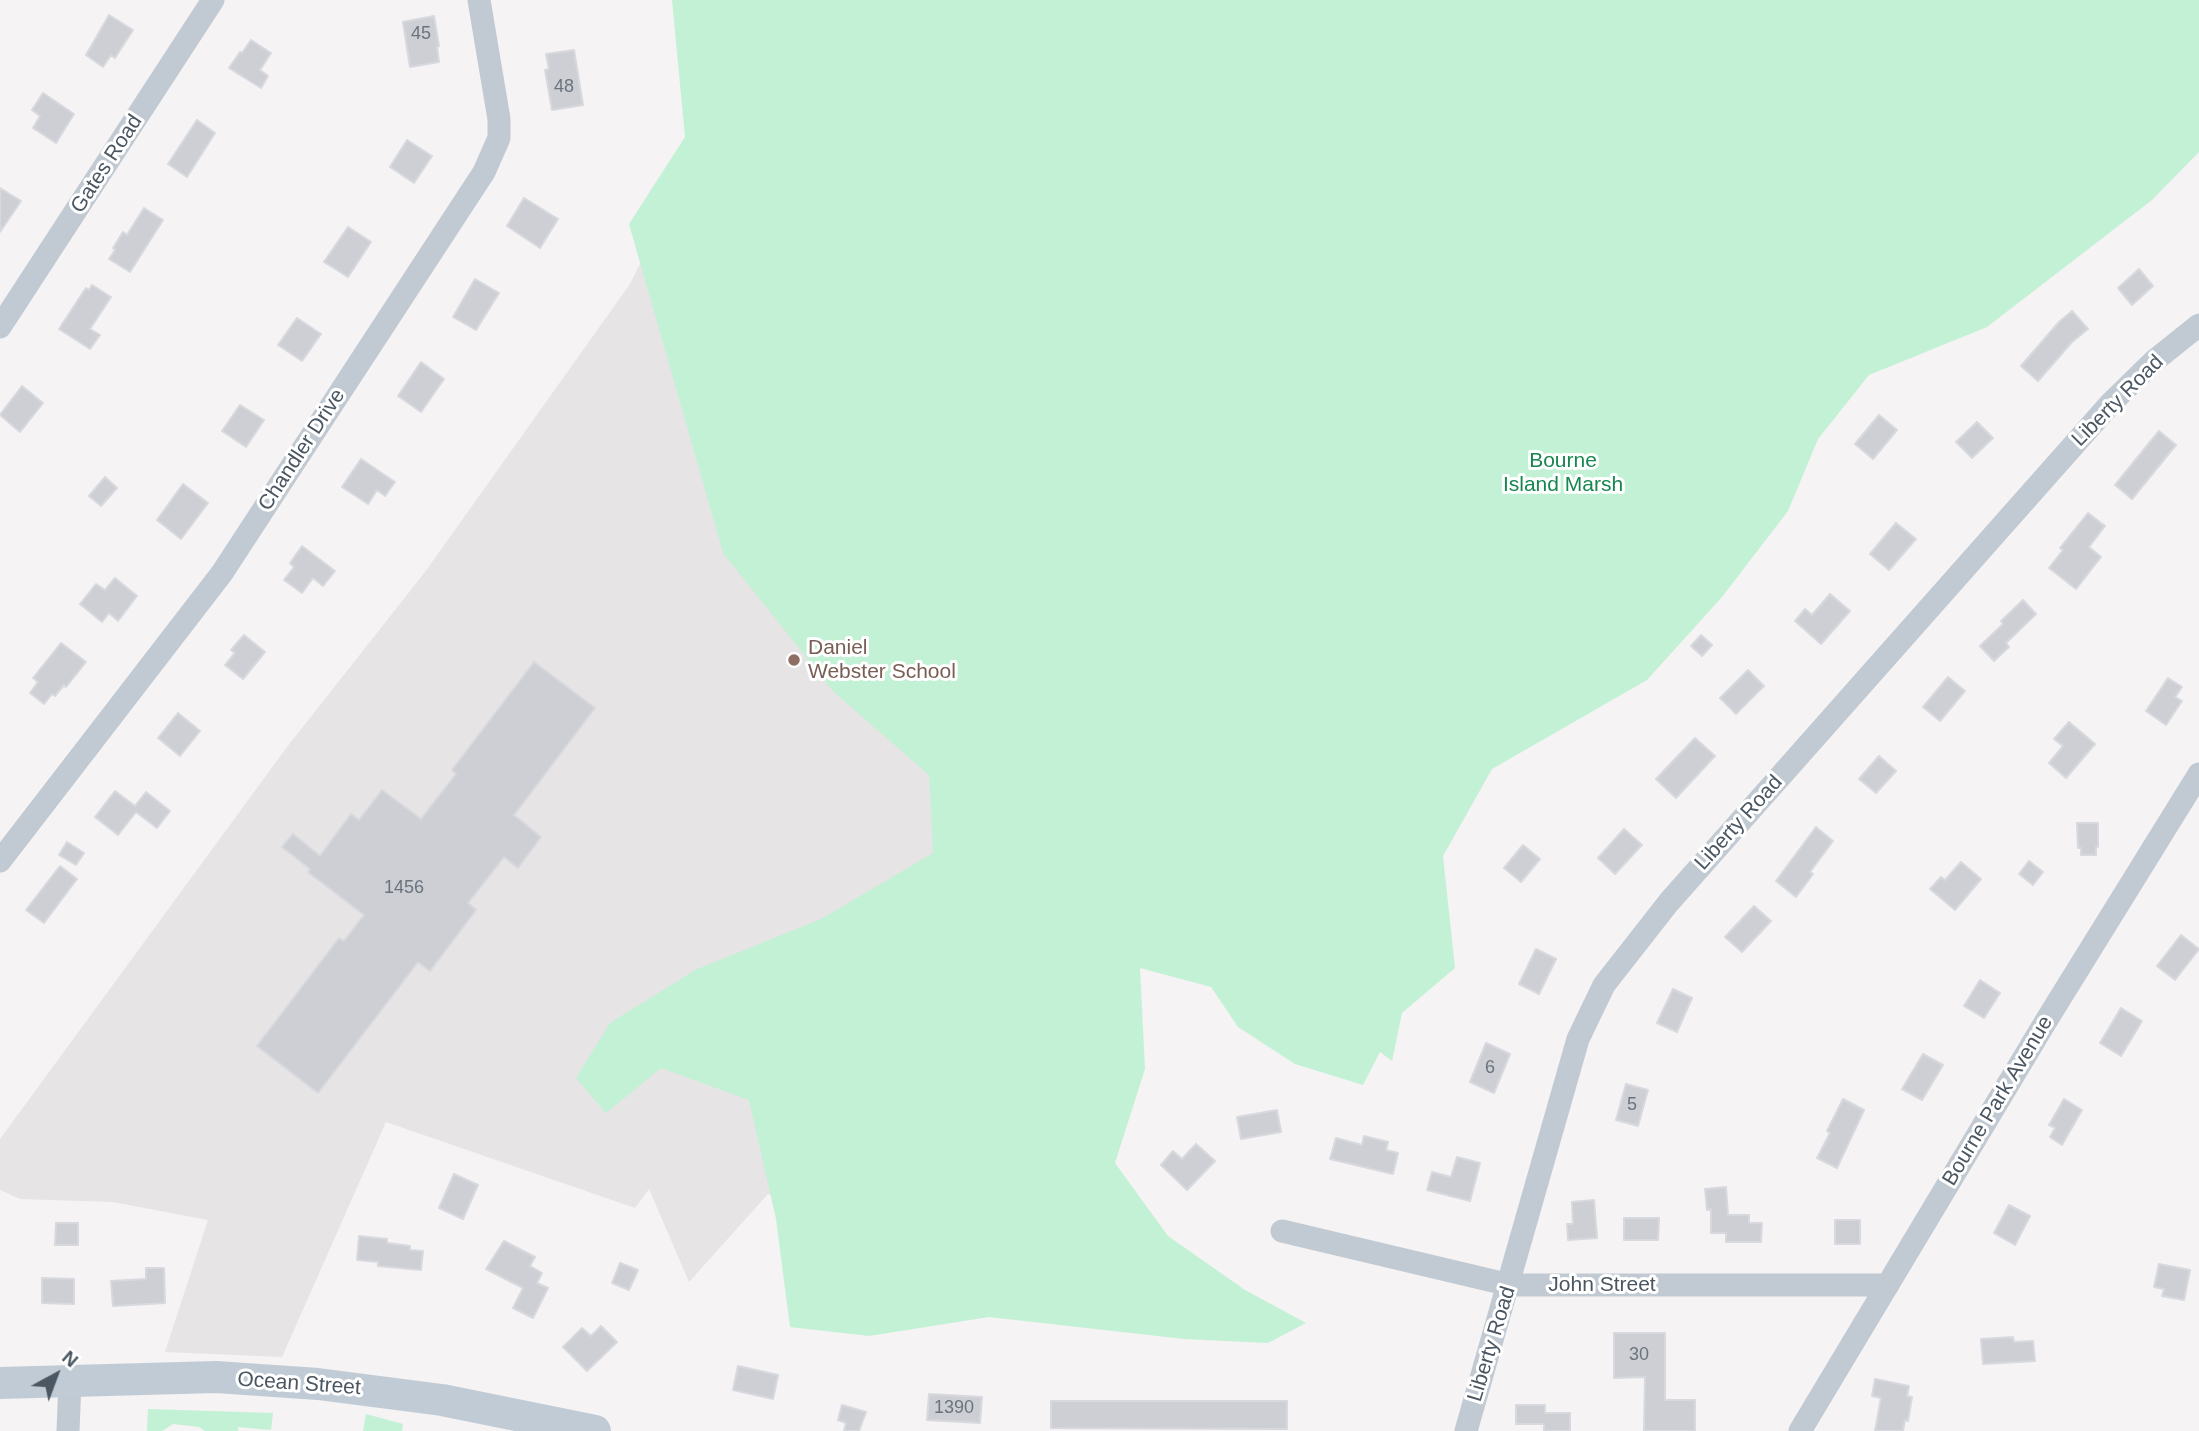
<!DOCTYPE html>
<html>
<head>
<meta charset="utf-8">
<style>
  body { margin:0 }
  #map { position:relative; width:2199px; height:1431px; overflow:hidden; background:#f5f3f3; font-family:Helvetica,sans-serif }
  canvas { display:block }
  .north { position:absolute; left:21px; top:1340px; width:70px; height:70px; -webkit-text-stroke:5px #fff; paint-order:stroke; rotate:41deg; font-size:19px; font-weight:700; line-height:28px; text-align:center; color:#4a5661 }
  .north::after { content:''; display:block; margin:auto; width:24px; height:32px; background:#4a5661; clip-path:polygon(50% 0,100% 100%,50% 72%,0 100%) }
</style>
</head>
<body>
<div id="map">
<canvas width="2199" height="1431"></canvas>
<div class="north">N</div>
</div>
<script>
const g = document.querySelector('canvas').getContext('2d');
g.lineJoin = 'round';
function fill(path, color) {
  g.fillStyle = color;
  g.fill(path, 'evenodd');
}
function shape(rows) {
  const path = new Path2D();
  for (const r of rows) {
    path.moveTo(r[0], r[1]);
    for (let i = 2; i < r.length; i += 2) path.lineTo(r[i], r[i + 1]);
  }
  return path;
}
function strokePath(path, color, width, dash) {
  g.strokeStyle = color;
  g.lineWidth = width;
  g.lineCap = dash ? 'butt' : 'round';
  g.setLineDash(dash || []);
  g.stroke(path);
}
function write(font, color, halo, rows, align = 'center') {
  g.font = font + ' Helvetica,sans-serif';
  g.lineWidth = 6;
  g.setLineDash([]);
  g.textBaseline = 'middle';
  g.strokeStyle = halo;
  g.fillStyle = color;
  for (const [text, x, y, turn = 0] of rows) {
    g.save();
    g.translate(x, y);
    g.rotate((+turn || 0) * Math.PI / 180);
    g.textAlign = isNaN(turn) ? turn : align;
    if (halo) g.strokeText(text, 0, 0);
    g.fillText(text, 0, 0);
    g.restore();
  }
}
fill(shape([
  [1232,0,898,1240,768,1194,689,1282,649,1189,635,1208,386,1122,282,1357,165,1352,208,1220,113,1202,20,1199,0,1190,0,1139,287,747,425,572,630,284,667,209]
]), '#e6e4e5');
fill(shape([
  [672,0,2199,0,2199,152,2152,200,1987,327,1869,375,1818,439,1788,511,1722,597,1647,680,1492,769,1443,856,1455,968,1402,1013,1392,1061,1380,1052,1363,1085,1295,1064,1238,1027,1211,987,1140,968,1145,1069,1115,1163,1168,1236,1245,1290,1306,1323,1268,1343,1184,1339,989,1317,869,1336,790,1327,776,1219,749,1100,661,1068,606,1113,576,1078,610,1023,695,970,821,919,933,853,929,775,835,693,723,553,629,224,685,137],
  [148,1409,273,1413,271,1430,238,1427,238,1431,205,1431,199,1427,173,1424,162,1431,147,1431],
  [366,1414,403,1424,402,1431,363,1431]
]), '#c3f1d5');
const building = shape([
  [109,15,133,30,115,58,111,55,103,67,86,55,109,15],
  [434,16,439,46,437,47,439,62,410,67,403,22,434,16],
  [251,40,271,53,260,70,268,76,261,88,229,68,240,52,242,53,251,40],
  [574,50,583,105,552,110,545,70,549,69,546,54,574,50],
  [43,93,74,114,56,143,33,128,40,116,32,110,43,93],
  [197,120,215,133,187,177,168,164,197,120],
  [407,140,432,156,414,183,390,167,407,140],
  [0,188,21,201,0,232,0,188],
  [524,198,558,219,540,248,507,226,524,198],
  [144,208,163,220,130,272,109,259,115,250,113,248,123,232,127,235,144,208],
  [348,227,371,242,348,277,324,262,348,227],
  [2139,269,2153,286,2132,305,2118,288,2139,269],
  [475,279,499,293,476,330,453,317,475,279],
  [92,285,111,297,90,329,100,335,90,349,59,329,86,288,89,290,92,285],
  [2072,311,2088,329,2072,342,2038,381,2021,366,2059,322,2072,311],
  [297,318,321,334,302,361,278,345,297,318],
  [421,362,444,379,421,412,398,396,421,362],
  [22,386,43,403,20,432,0,415,22,386],
  [240,405,264,420,246,447,222,431,240,405],
  [1879,415,1897,430,1873,459,1855,444,1879,415],
  [1977,422,1993,438,1972,458,1956,442,1977,422],
  [2159,431,2176,445,2132,499,2115,485,2159,431],
  [361,459,395,482,385,496,377,490,368,504,342,487,361,459],
  [105,477,117,488,101,506,89,496,105,477],
  [183,484,208,503,181,539,157,520,183,484],
  [2088,513,2105,526,2089,547,2101,557,2076,589,2049,568,2063,550,2060,548,2088,513],
  [1896,523,1916,539,1889,570,1870,554,1896,523],
  [302,546,335,571,323,586,313,578,302,593,284,580,294,567,290,563,302,546],
  [115,578,137,596,118,621,109,613,102,622,80,604,96,584,105,590,115,578],
  [1830,594,1850,611,1821,644,1795,621,1805,609,1812,615,1830,594],
  [2023,600,2036,614,2006,643,2009,647,1994,661,1980,646,2003,624,2001,621,2023,600],
  [244,635,265,652,243,679,225,665,235,653,231,650,244,635],
  [1701,635,1712,645,1702,656,1691,646,1701,635],
  [61,643,86,662,66,687,64,685,55,696,52,694,44,704,30,693,38,682,33,678,61,643],
  [534,662,595,708,514,815,541,837,518,868,504,857,468,903,476,910,430,971,418,962,318,1093,257,1046,339,938,344,941,364,915,308,872,310,869,282,847,293,834,320,856,351,814,359,820,382,790,421,819,456,774,452,770,534,662],
  [1748,670,1764,686,1736,714,1720,698,1748,670],
  [1948,677,1965,691,1940,721,1923,707,1948,677],
  [2168,678,2182,687,2175,697,2182,701,2166,725,2146,711,2168,678],
  [178,713,200,731,180,756,158,738,178,713],
  [2069,722,2095,744,2066,778,2049,763,2063,746,2054,739,2069,722],
  [1695,738,1715,756,1676,798,1656,779,1695,738],
  [1879,756,1896,771,1876,793,1859,779,1879,756],
  [115,791,135,806,146,792,170,811,157,828,136,812,118,835,95,817,115,791],
  [2077,823,2098,823,2098,847,2096,847,2096,855,2081,855,2081,848,2078,848,2077,823],
  [1816,827,1833,841,1810,872,1813,874,1796,897,1776,881,1816,827],
  [1624,829,1642,845,1615,874,1598,858,1624,829],
  [67,842,84,853,76,865,59,855,67,842],
  [1523,845,1540,859,1521,882,1504,868,1523,845],
  [2029,861,2043,872,2033,885,2019,874,2029,861],
  [1961,862,1981,879,1955,910,1930,889,1941,877,1945,880,1961,862],
  [60,866,77,879,44,923,26,910,60,866],
  [1754,906,1771,921,1742,952,1725,937,1754,906],
  [2181,935,2199,949,2175,980,2157,966,2181,935],
  [1536,949,1556,959,1539,994,1519,984,1536,949],
  [1980,980,2000,993,1984,1018,1964,1006,1980,980],
  [1673,989,1692,998,1677,1032,1657,1023,1673,989],
  [2121,1008,2142,1021,2121,1056,2100,1043,2121,1008],
  [1486,1043,1510,1054,1494,1093,1470,1082,1486,1043],
  [1923,1054,1943,1065,1922,1100,1902,1089,1923,1054],
  [1626,1084,1648,1090,1638,1126,1616,1120,1626,1084],
  [1843,1099,1864,1110,1837,1168,1817,1158,1830,1133,1827,1131,1843,1099],
  [2064,1099,2082,1110,2062,1145,2050,1137,2055,1128,2049,1125,2064,1099],
  [1277,1110,1281,1132,1241,1139,1237,1117,1277,1110],
  [1364,1136,1388,1142,1386,1150,1398,1153,1393,1174,1330,1159,1336,1138,1362,1145,1364,1136],
  [1196,1144,1215,1161,1187,1190,1161,1165,1173,1151,1182,1159,1196,1144],
  [1457,1157,1480,1163,1470,1201,1427,1190,1432,1172,1451,1177,1457,1157],
  [454,1174,478,1185,463,1219,439,1208,454,1174],
  [1726,1187,1728,1215,1749,1215,1749,1223,1762,1223,1761,1242,1726,1242,1726,1233,1711,1233,1711,1209,1707,1210,1705,1189,1726,1187],
  [1594,1200,1597,1238,1568,1240,1567,1224,1573,1224,1572,1202,1594,1200],
  [2009,1205,2030,1216,2015,1245,1994,1233,2009,1205],
  [1624,1218,1659,1218,1658,1240,1624,1240,1624,1218],
  [1835,1220,1860,1220,1860,1244,1835,1244,1835,1220],
  [56,1223,78,1223,78,1245,55,1245,56,1223],
  [359,1236,387,1239,387,1243,410,1246,410,1250,423,1251,421,1270,378,1266,378,1262,357,1260,359,1236],
  [504,1241,535,1257,530,1266,542,1273,537,1283,548,1288,533,1318,513,1308,523,1288,486,1269,504,1241],
  [620,1263,638,1270,629,1290,612,1283,620,1263],
  [2159,1264,2190,1270,2184,1300,2162,1296,2164,1289,2154,1287,2159,1264],
  [146,1268,164,1268,165,1303,113,1306,111,1281,146,1279,146,1268],
  [42,1278,74,1279,74,1304,42,1303,42,1278],
  [601,1326,617,1342,587,1371,563,1347,582,1328,591,1336,601,1326],
  [1614,1333,1665,1333,1665,1400,1695,1400,1695,1431,1644,1431,1645,1377,1614,1378,1614,1333],
  [2013,1337,2014,1342,2033,1341,2035,1361,1983,1364,1981,1339,2013,1337],
  [738,1366,778,1375,773,1399,733,1390,738,1366],
  [1875,1379,1909,1386,1907,1396,1912,1397,1908,1421,1905,1420,1903,1431,1875,1431,1881,1398,1872,1396,1875,1379],
  [929,1394,982,1397,980,1423,927,1420,929,1394],
  [1051,1401,1287,1401,1287,1429,1051,1428,1051,1401],
  [842,1405,866,1412,859,1431,844,1431,846,1423,838,1420,842,1405],
  [1516,1405,1545,1405,1545,1413,1570,1413,1570,1431,1544,1431,1544,1424,1516,1424,1516,1405]
]);
fill(building, '#cdcfd5');
strokePath(building, '#d7d9de', 2);
strokePath(shape([
  [0,327,213,0],
  [0,861,222,573,484,172,499,138,499,119,479,0],
  [1282,1231,1510,1285,1888,1285],
  [68,1431,70,1382],
  [1466,1431,1578,1039,1604,985,1669,902,2111,403,2154,361,2199,325],
  [1800,1431,2046,1021,2199,774]
]), '#c1cad2', 23);
strokePath(shape([
  [0,1383,216,1377,318,1384,442,1400,595,1431]
]), '#c1cbd6', 32);
for (const [x, y, r, color] of [
  [794,660,7,"#8d6e63"]
]) {
  const dot = new Path2D();
  dot.arc(x, y, r, 0, 2 * Math.PI);
  g.fillStyle = color;
  g.fill(dot);
  strokePath(dot, '#fff', 2.5);
}
write('18px', '#6b747e', null, [
  ["45",421,34],
  ["48",564,87],
  ["1456",404,888],
  ["6",1490,1068],
  ["5",1632,1105],
  ["30",1639,1355],
  ["1390",954,1408]
]);
write('21px', '#4a5661', '#fff', [
  ["Gates Road",107,164,-57],
  ["Liberty Road",2118,401,-45],
  ["Chandler Drive",302,450,-57],
  ["Liberty Road",1739,823,-48],
  ["Bourne Park Avenue",1998,1101,-59],
  ["John Street",1602,1285],
  ["Liberty Road",1492,1344,-73],
  ["Ocean Street",299,1384,4]
]);
write('21px', '#17864f', '#fff', [
  ["Bourne",1563,461],
  ["Island Marsh",1563,485]
]);
write('21px', '#785e54', '#fff', [
  ["Daniel",808,648],
  ["Webster School",808,672]
], 'left');
</script>
</body>
</html>
